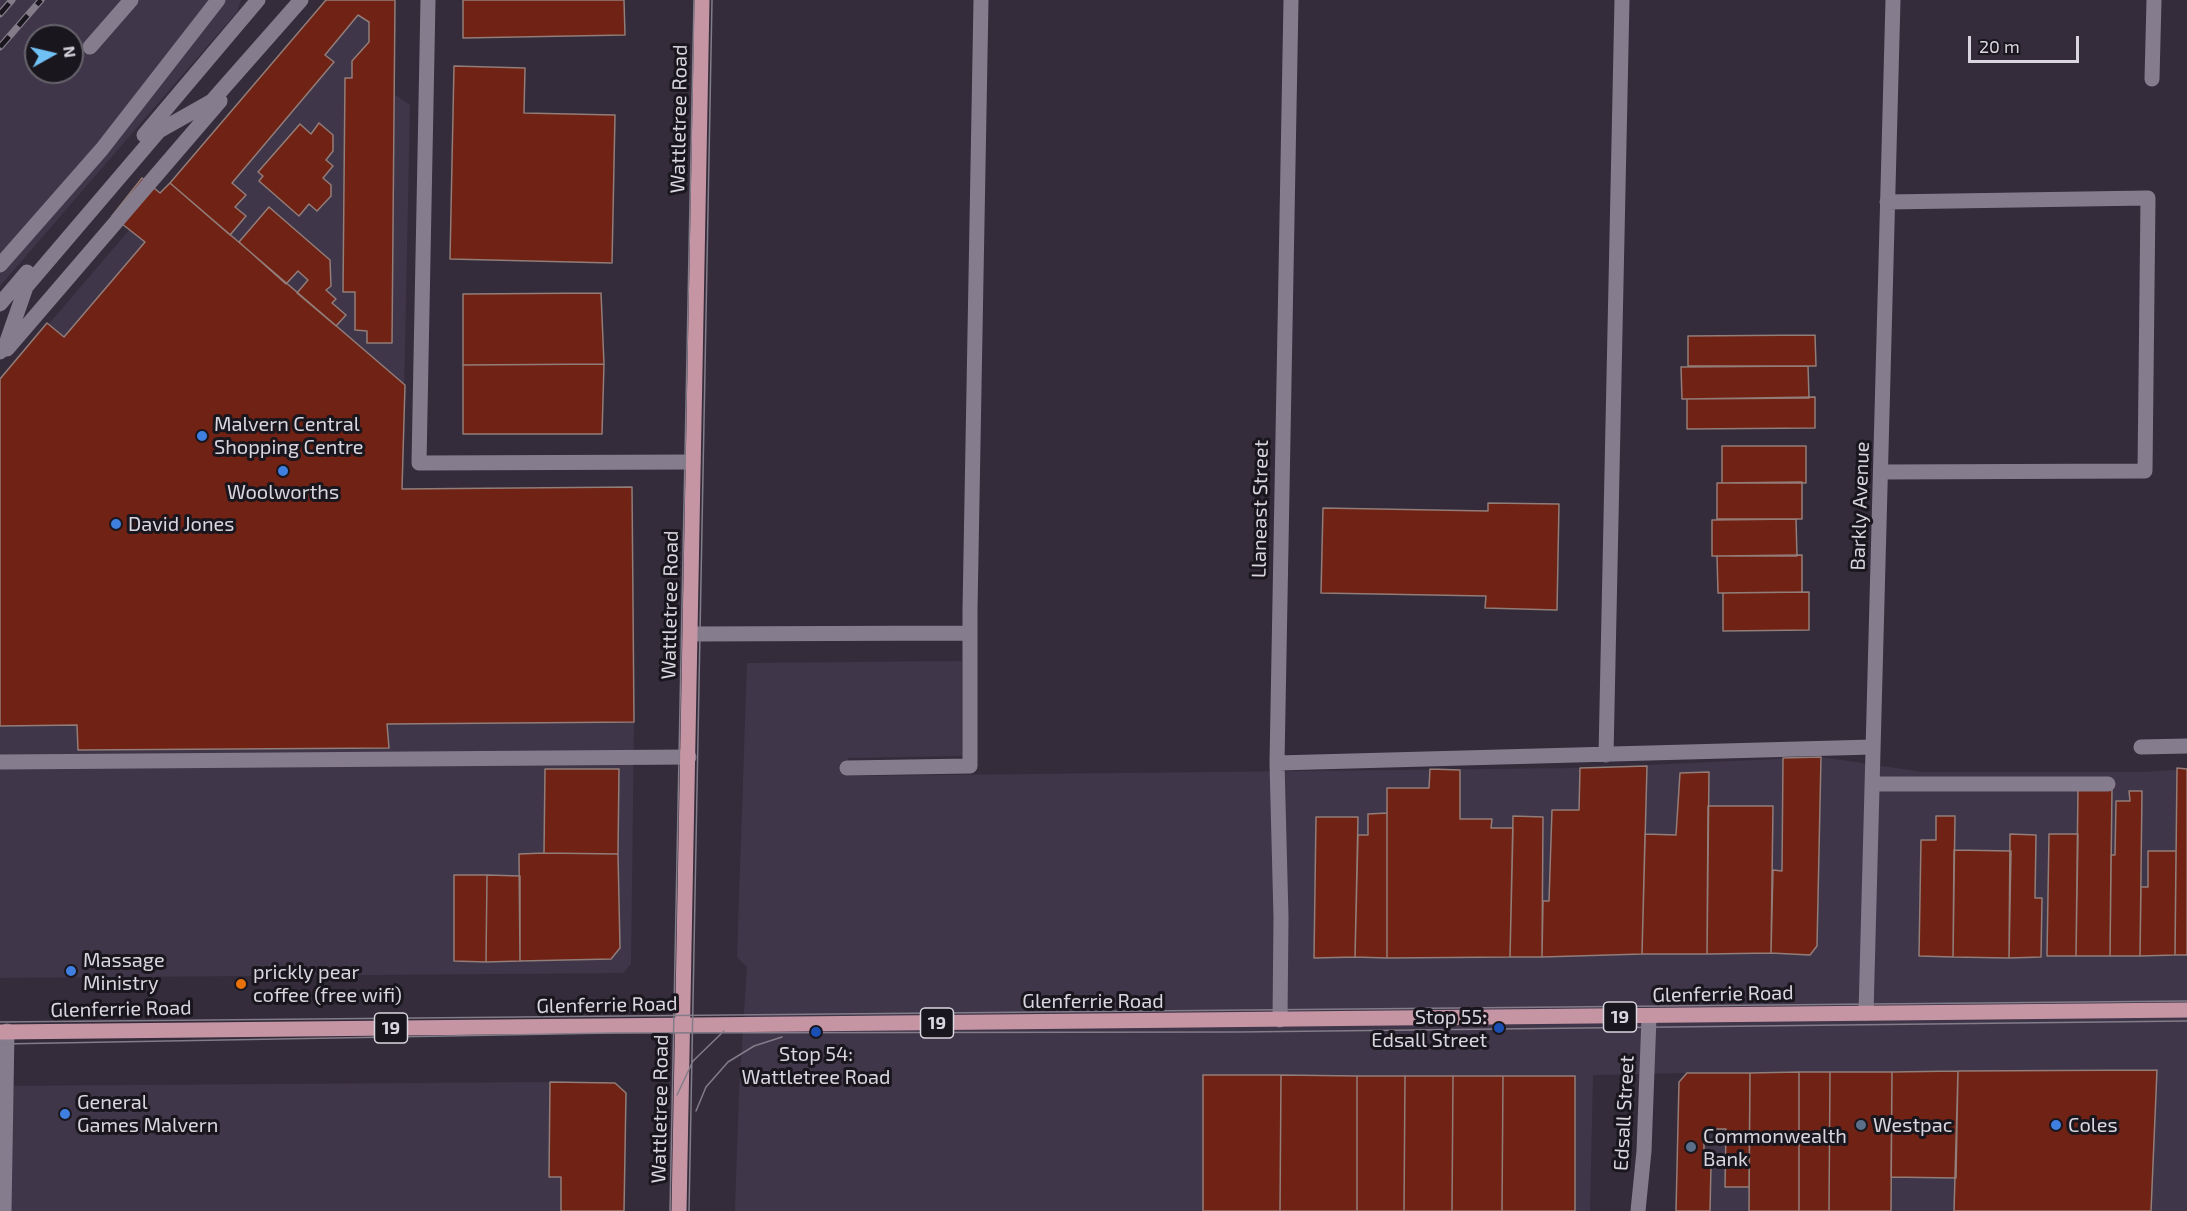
<!DOCTYPE html>
<html>
<head>
<meta charset="utf-8">
<style>
  body { margin:0 }
  #map { position:relative; width:2187px; height:1211px; overflow:hidden; background:#342c3b; font-family:"Exo 2",sans-serif }
  canvas { display:block }
  .north { position:absolute; left:24px; top:24px; width:60px; height:60px; box-sizing:border-box; background:#1a161d; border:2px solid #67636b; border-radius:50%; rotate:82deg; font-size:16px; font-weight:700; line-height:24px; text-align:center; color:#dad6df }
  .north::after { content:''; display:block; margin:auto; width:21px; height:27px; background:#70c1f4; clip-path:polygon(50% 0,100% 100%,50% 72%,0 100%) }
  .scale { position:absolute; left:1968px; top:36px; width:111px; height:27px; box-sizing:border-box; border:3px solid #dad6df; border-top:0; padding-left:8px; font-size:18px; line-height:21px; white-space:nowrap; color:#dad6df; -webkit-text-stroke:4px #1a161d; paint-order:stroke }
</style>
</head>
<body>
<div id="map">
<canvas width="2187" height="1211"></canvas>
<div class="north">N</div>
<div class="scale">20 m</div>
</div>
<script>
const g = document.querySelector('canvas').getContext('2d');
g.lineJoin = 'round';
function fill(path, color) {
  g.fillStyle = color;
  g.fill(path, 'evenodd');
}
function shape(rows) {
  const path = new Path2D();
  for (const r of rows) {
    path.moveTo(r[0], r[1]);
    for (let i = 2; i < r.length; i += 2) path.lineTo(r[i], r[i + 1]);
  }
  return path;
}
function strokePath(path, color, width, dash) {
  g.strokeStyle = color;
  g.lineWidth = width;
  g.lineCap = dash ? 'butt' : 'round';
  g.setLineDash(dash || []);
  g.stroke(path);
}
function write(font, color, halo, rows, align = 'center') {
  g.font = font + ' "Exo 2",sans-serif';
  g.lineWidth = 6;
  g.setLineDash([]);
  g.textBaseline = 'middle';
  g.strokeStyle = halo;
  g.fillStyle = color;
  for (const [text, x, y, turn = 0] of rows) {
    g.save();
    g.translate(x, y);
    g.rotate((+turn || 0) * Math.PI / 180);
    g.textAlign = isNaN(turn) ? turn : align;
    if (halo) g.strokeText(text, 0, 0);
    g.fillText(text, 0, 0);
    g.restore();
  }
}
fill(shape([
  [0,0,241,0,237,12,0,286],
  [36,36,72,36,72,72,36,72],
  [326,0,395,0,394,94,410,105,402,488,632,487,634,722,631,964,623,973,0,978,0,381],
  [962,661,962,756,848,758,848,776,1580,768,1821,757,1923,772,2143,772,2187,769,2187,1211,1676,1211,1679,1082,1686,1073,1593,1075,1590,1211,735,1211,739,1091,747,967,737,957,747,663],
  [550,1082,615,1083,626,1093,624,1211,0,1211,0,1086]
]), '#40364a');
const building = shape([
  [326,0,395,0,392,343,367,343,367,331,355,330,355,292,343,292,345,78,352,78,352,61,369,42,369,22,358,15,325,55,334,62,232,183,246,195,235,207,246,216,230,235,170,183,326,0],
  [463,0,624,0,625,35,463,38,463,0],
  [454,66,525,68,524,113,615,115,612,263,450,259,454,66],
  [319,123,333,135,333,151,326,160,333,166,323,178,331,185,331,196,317,211,309,204,299,216,259,181,263,176,258,172,300,124,311,134,319,123],
  [142,178,160,193,170,183,405,385,402,489,632,487,634,722,387,724,389,748,78,750,77,725,0,726,0,379,47,323,64,337,145,242,112,216,142,178],
  [269,207,330,260,331,286,326,290,336,299,332,303,346,315,336,326,297,293,308,280,298,271,286,284,239,242,269,207],
  [601,293,604,364,463,365,463,294,601,293],
  [1815,335,1816,366,1688,366,1688,336,1815,335],
  [604,364,602,434,463,434,463,365,604,364],
  [1808,366,1809,398,1682,399,1681,367,1808,366],
  [1815,397,1815,428,1687,429,1687,399,1815,397],
  [1722,446,1806,446,1806,483,1722,483,1722,446],
  [1802,482,1802,519,1717,519,1717,483,1802,482],
  [1488,503,1559,504,1557,610,1485,608,1486,596,1321,593,1323,508,1488,511,1488,503],
  [1796,519,1797,556,1712,556,1712,520,1796,519],
  [1802,555,1802,592,1718,593,1717,556,1802,555],
  [1809,592,1809,630,1723,631,1723,593,1809,592],
  [1821,757,1817,946,1810,955,1771,953,1773,870,1782,871,1783,758,1821,757],
  [1647,766,1642,954,1542,957,1543,901,1549,901,1552,810,1579,810,1580,768,1647,766],
  [2177,768,2187,769,2187,955,2175,955,2177,768],
  [545,769,619,769,618,854,544,853,545,769],
  [1430,769,1460,770,1460,819,1492,819,1491,828,1513,828,1510,957,1387,958,1387,788,1429,788,1430,769],
  [1709,772,1707,954,1642,954,1645,834,1676,835,1680,773,1709,772],
  [2078,787,2112,788,2110,956,2076,956,2078,787],
  [2129,791,2142,791,2140,956,2110,956,2111,855,2115,855,2116,801,2130,801,2129,791],
  [1708,806,1773,806,1771,953,1707,954,1708,806],
  [1387,813,1387,958,1355,957,1358,835,1368,835,1368,814,1387,813],
  [1513,816,1543,817,1542,957,1510,957,1513,816],
  [1936,816,1955,816,1953,957,1919,956,1921,840,1936,840,1936,816],
  [1316,817,1358,817,1355,957,1314,958,1316,817],
  [2010,834,2036,835,2035,898,2042,898,2041,957,2009,958,2010,834],
  [2049,834,2078,834,2076,956,2047,956,2049,834],
  [1954,850,2011,851,2009,958,1953,957,1954,850],
  [2148,851,2176,851,2175,955,2140,956,2141,887,2148,887,2148,851],
  [544,853,618,854,620,948,611,959,520,961,519,854,544,853],
  [454,875,487,875,486,962,454,961,454,875],
  [487,875,520,876,520,961,486,962,487,875],
  [2157,1070,2151,1211,1954,1211,1958,1071,2157,1070],
  [1958,1071,1956,1178,1891,1177,1892,1072,1958,1071],
  [1799,1072,1799,1211,1749,1211,1750,1073,1799,1072],
  [1799,1072,1830,1072,1829,1211,1799,1211,1799,1072],
  [1830,1072,1892,1072,1891,1211,1829,1211,1830,1072],
  [1687,1073,1750,1073,1749,1187,1725,1187,1726,1129,1704,1129,1704,1166,1711,1165,1710,1211,1676,1211,1679,1082,1687,1073],
  [1203,1075,1281,1075,1280,1211,1203,1211,1203,1075],
  [1281,1075,1357,1076,1357,1211,1280,1211,1281,1075],
  [1357,1076,1405,1076,1404,1211,1357,1211,1357,1076],
  [1405,1076,1453,1076,1452,1211,1404,1211,1405,1076],
  [1453,1076,1503,1076,1502,1211,1452,1211,1453,1076],
  [1503,1076,1575,1076,1575,1211,1502,1211,1503,1076],
  [550,1082,615,1083,626,1093,624,1211,561,1211,561,1177,549,1177,550,1082]
]);
fill(building, '#702215');
strokePath(building, '#927d78', 1.5);
strokePath(shape([
  [428,0,419,463,693,462],
  [90,47,131,0],
  [2152,79,2154,0],
  [144,135,258,0],
  [0,265,102,149,218,0],
  [0,304,27,272],
  [7,349,220,101],
  [0,352,5,347,26,287,159,131,212,101,301,0],
  [1882,472,2145,471,2148,198,1887,202],
  [691,634,970,633],
  [2141,747,2187,746],
  [1606,755,1622,0],
  [0,762,689,757],
  [1277,763,1873,747],
  [847,768,970,766,970,610,981,0],
  [1873,784,2108,784],
  [1866,1013,1893,0],
  [1280,1020,1281,917,1277,763,1291,0],
  [4,1211,7,1031],
  [1638,1211,1644,1151,1649,1017]
]), '#857d8e', 15);
strokePath(shape([
  [0,1032,2187,1010],
  [679,1211,702,0]
]), '#c695a3', 15);
strokePath(shape([
  [0,1022,2187,1001],
  [0,1044,612,1033,1240,1032,2187,1021],
  [677,1095,693,1061,724,1031],
  [696,1111,706,1087,728,1062,754,1046,782,1037],
  [670,1211,694,0],
  [689,1211,712,0]
]), '#837c89', 1.5);
const rail = shape([
  [0,14,12,0],
  [0,47,41,0]
]);
strokePath(rail, '#837c89', 7);
strokePath(rail, '#1a161d', 4.5, [14]);
for (const [x, y, r, color] of [
  [202,436,6,"#3f7fe0"],
  [283,471,6,"#3f7fe0"],
  [116,524,6,"#3f7fe0"],
  [71,971,6,"#3f7fe0"],
  [241,984,6,"#e8710a"],
  [1499,1028,6,"#1a4fb4"],
  [816,1032,6,"#1a4fb4"],
  [65,1114,6,"#3f7fe0"],
  [1861,1125,6,"#5c6f8a"],
  [2056,1125,6,"#3f7fe0"],
  [1691,1147,6,"#5c6f8a"]
]) {
  const dot = new Path2D();
  dot.arc(x, y, r, 0, 2 * Math.PI);
  g.fillStyle = color;
  g.fill(dot);
  strokePath(dot, '#1a161d', 2);
}
for (const [x, y, w] of [
  [1620,1017,33],
  [937,1023,33],
  [391,1028,33]
]) {
  const box = new Path2D();
  box.roundRect(x - w / 2, y - 15, w, 30, 4.5);
  g.fillStyle = '#1a161d';
  g.fill(box);
  strokePath(box, '#dad6df', 1.5);
}
write('bold 18px', '#dad6df', null, [
  ["19",1620,1017],
  ["19",937,1023],
  ["19",391,1028]
]);
write('20px', '#dad6df', '#1a161d', [
  ["Wattletree Road",679,119,-89],
  ["Barkly Avenue",1860,506,-88],
  ["Llaneast Street",1260,509,-89],
  ["Wattletree Road",670,605,-89],
  ["Glenferrie Road",1723,994,-1],
  ["Glenferrie Road",1093,1001],
  ["Glenferrie Road",607,1005,-1],
  ["Glenferrie Road",121,1009,-1],
  ["Wattletree Road",660,1109,-89],
  ["Edsall Street",1624,1113,-87]
]);
write('20px', '#dad6df', '#1a161d', [
  ["Malvern Central",214,424],
  ["Shopping Centre",214,447],
  ["Woolworths",283,492,"center"],
  ["David Jones",128,524],
  ["Massage",83,960],
  ["Ministry",83,983],
  ["prickly pear",253,972],
  ["coffee (free wifi)",253,995],
  ["Stop 55:",1487,1017,"right"],
  ["Edsall Street",1487,1040,"right"],
  ["Stop 54:",816,1054,"center"],
  ["Wattletree Road",816,1077,"center"],
  ["General",77,1102],
  ["Games Malvern",77,1125],
  ["Westpac",1873,1125],
  ["Coles",2068,1125],
  ["Commonwealth",1703,1136],
  ["Bank",1703,1159]
], 'left');
</script>
</body>
</html>
